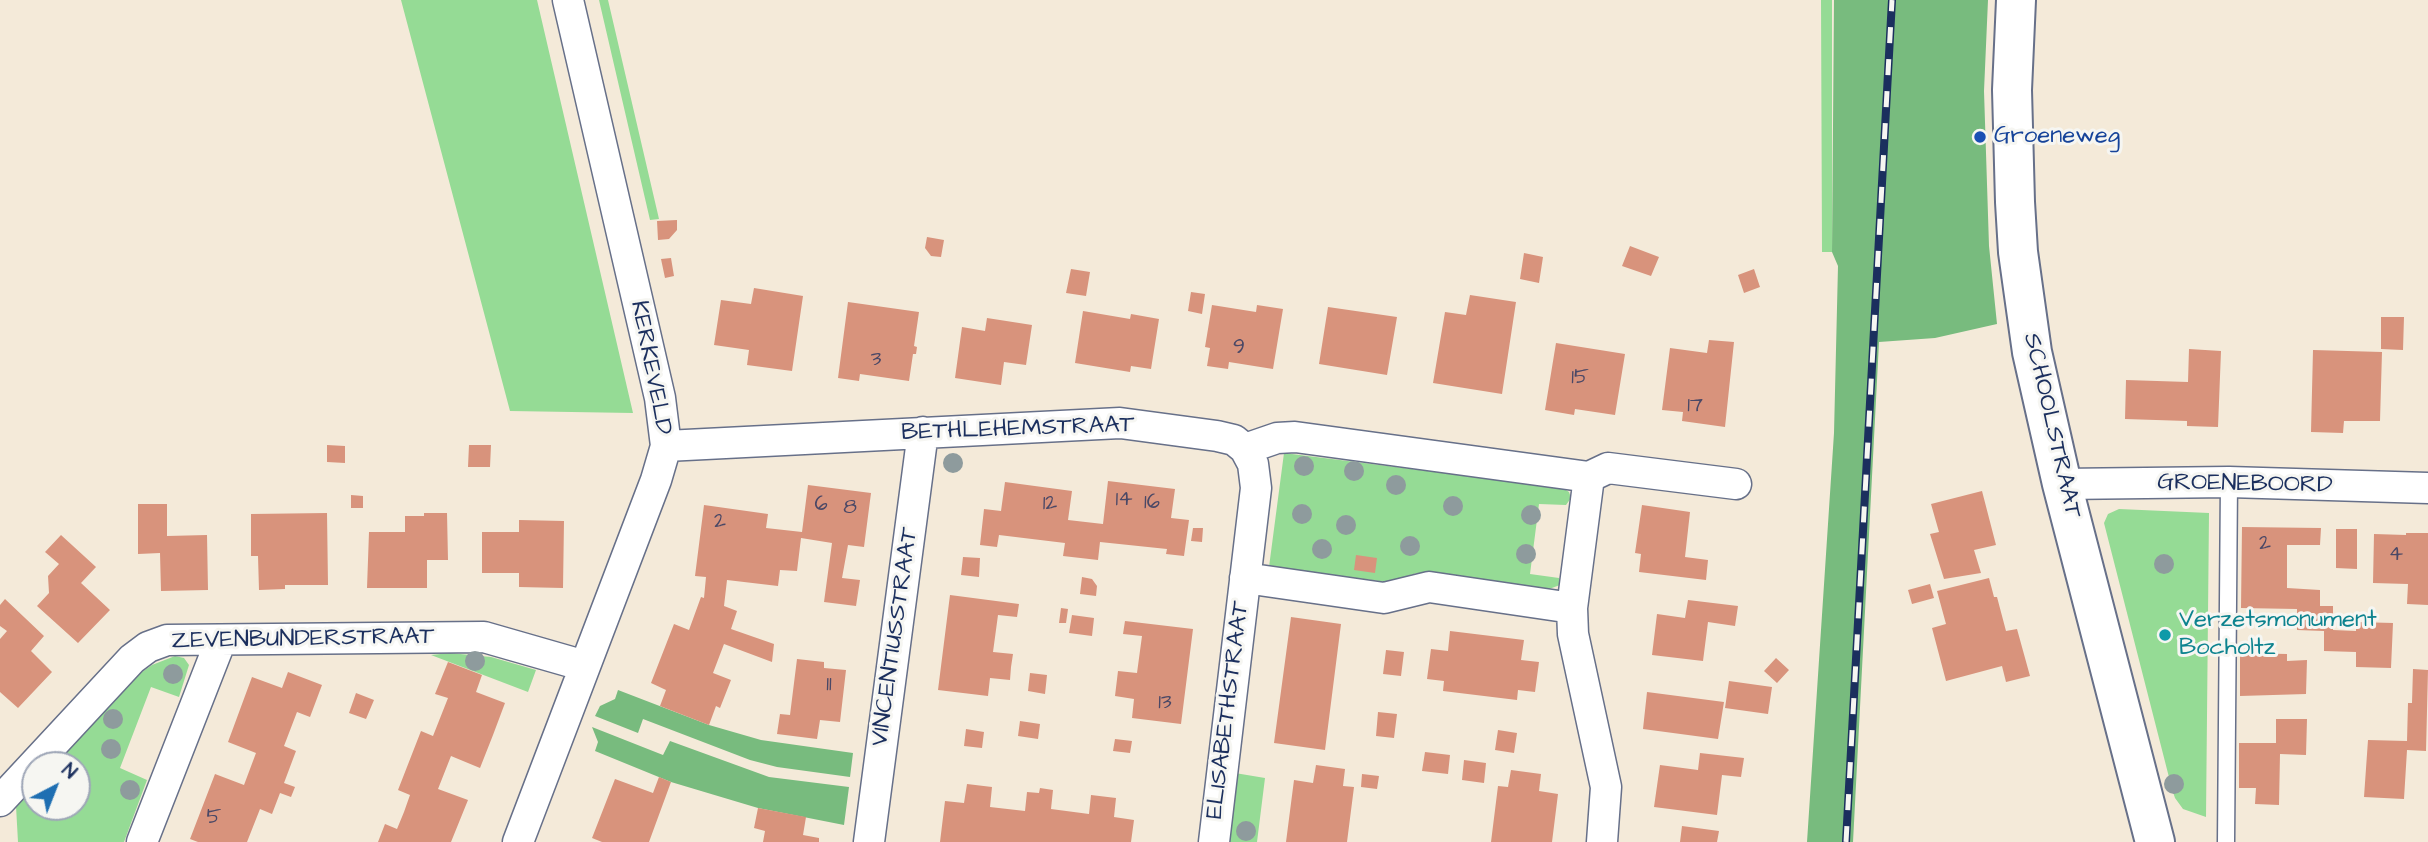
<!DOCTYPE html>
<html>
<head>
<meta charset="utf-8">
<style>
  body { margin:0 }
  #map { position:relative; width:2428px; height:842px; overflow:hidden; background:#f4ead9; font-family:"Architects Daughter",sans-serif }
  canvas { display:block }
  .north { position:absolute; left:21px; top:751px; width:70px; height:70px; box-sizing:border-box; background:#f6f6f2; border:2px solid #9ea6b7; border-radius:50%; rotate:42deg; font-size:19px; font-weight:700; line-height:28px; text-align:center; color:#1b2f5e }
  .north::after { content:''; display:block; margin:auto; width:24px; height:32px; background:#1f6fb2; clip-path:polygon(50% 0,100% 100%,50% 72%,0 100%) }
</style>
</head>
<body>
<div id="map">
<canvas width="2428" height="842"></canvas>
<div class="north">N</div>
</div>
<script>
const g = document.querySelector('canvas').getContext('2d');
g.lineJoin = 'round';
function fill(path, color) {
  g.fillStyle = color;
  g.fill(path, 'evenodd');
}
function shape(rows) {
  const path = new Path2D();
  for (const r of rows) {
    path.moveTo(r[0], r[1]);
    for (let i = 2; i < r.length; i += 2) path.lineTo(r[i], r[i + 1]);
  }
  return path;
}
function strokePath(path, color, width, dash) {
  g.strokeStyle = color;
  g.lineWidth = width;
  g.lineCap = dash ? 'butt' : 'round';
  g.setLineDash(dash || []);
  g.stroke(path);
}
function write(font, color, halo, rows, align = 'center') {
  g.font = font + ' "Architects Daughter",sans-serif';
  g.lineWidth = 6;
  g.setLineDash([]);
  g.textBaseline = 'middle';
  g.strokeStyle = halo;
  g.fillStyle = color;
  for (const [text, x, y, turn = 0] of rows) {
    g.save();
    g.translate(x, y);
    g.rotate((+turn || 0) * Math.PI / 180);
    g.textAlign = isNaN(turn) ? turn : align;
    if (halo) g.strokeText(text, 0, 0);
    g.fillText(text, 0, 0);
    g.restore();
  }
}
fill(shape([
  [401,0,537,0,633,413,510,411],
  [599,0,608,0,659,219,650,220],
  [1821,0,1832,0,1832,252,1822,252],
  [1284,453,1563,488,1569,492,1571,498,1566,505,1539,504,1530,574,1559,578,1560,585,1549,589,1417,573,1387,582,1269,567],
  [2119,509,2209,513,2206,817,2183,809,2175,798,2172,789,2104,523,2108,514],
  [450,653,491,657,536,670,528,692,431,655],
  [175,656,184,658,189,665,179,697,151,687,120,768,147,780,124,842,18,842,16,806,35,785,35,807,77,807,77,765,54,765,142,672,152,665],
  [1235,773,1265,778,1257,842,1225,842]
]), '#95db95');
fill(shape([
  [1834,0,1988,0,1984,91,1989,246,1997,324,1935,338,1879,342,1853,842,1807,842,1834,433,1838,266,1832,252],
  [618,690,709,725,761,740,853,753,850,777,777,767,750,760,643,719,638,733,595,716,600,706,615,699],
  [592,727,663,755,670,741,769,777,849,787,844,825,758,808,671,782,595,751,598,742]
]), '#78bb7e');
fill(shape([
  [677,220,677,230,669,239,658,240,657,221],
  [927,237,944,240,941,257,931,256,925,248],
  [1630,246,1659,257,1651,276,1622,266],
  [1524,253,1543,257,1539,283,1520,279],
  [671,258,674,276,665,278,661,259],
  [1071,269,1090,272,1086,296,1066,293],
  [1754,269,1760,287,1744,293,1738,275],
  [754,288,803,296,792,371,747,365,749,350,714,345,721,300,751,304],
  [1191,292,1205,294,1202,314,1188,311],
  [1470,295,1516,302,1502,394,1433,383,1445,312,1466,315],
  [848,302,919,312,914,346,917,347,916,354,913,354,909,381,860,374,859,381,838,378],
  [1212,305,1256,312,1257,305,1283,309,1273,369,1229,362,1228,369,1207,366,1210,348,1205,347],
  [1328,307,1397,317,1387,375,1319,364],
  [1083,311,1130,319,1131,314,1159,319,1151,369,1131,366,1130,372,1075,363],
  [2381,317,2404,317,2403,350,2381,349],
  [987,318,1032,325,1026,365,1004,362,1001,385,955,378,962,327,985,331],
  [1709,340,1734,342,1725,427,1682,421,1683,412,1662,410,1670,348,1707,353],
  [1556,343,1625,354,1615,415,1575,409,1574,415,1545,410],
  [2189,349,2221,351,2218,427,2187,426,2187,421,2125,419,2126,380,2188,382],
  [2313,350,2382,352,2380,421,2344,421,2343,433,2311,432],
  [327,445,345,446,345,463,327,462],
  [469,445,491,445,490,467,468,467],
  [1108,481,1175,489,1171,518,1189,520,1184,556,1166,554,1167,549,1100,542,1098,560,1063,556,1065,543,999,535,997,547,980,545,984,509,1001,511,1005,482,1072,491,1068,520,1103,524],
  [808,485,871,493,864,547,848,545,842,578,860,580,856,606,824,602,832,543,801,538,797,571,780,570,778,586,727,580,724,606,737,611,731,629,774,644,772,662,724,644,713,673,731,680,720,708,716,706,709,725,660,706,666,690,651,683,674,624,689,630,701,597,704,598,706,577,695,576,704,505,768,514,766,528,802,532],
  [1982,491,1996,545,1974,550,1981,573,1944,579,1930,534,1939,532,1931,504],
  [351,495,363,496,363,508,351,508],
  [138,504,167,504,167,536,207,535,208,590,161,591,160,553,138,554],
  [1642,505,1690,512,1685,557,1708,560,1706,580,1639,572,1641,554,1635,553],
  [327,513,328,585,285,585,285,589,259,590,258,556,251,556,251,514],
  [424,513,447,513,448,560,427,560,427,588,367,588,369,532,405,532,405,516,424,516],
  [519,520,564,521,563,588,519,587,519,573,482,573,482,532,519,532],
  [2242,527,2321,528,2320,545,2287,545,2287,588,2320,590,2320,606,2333,606,2333,630,2356,631,2356,622,2393,623,2391,668,2356,667,2356,652,2324,651,2324,631,2297,630,2297,609,2241,608],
  [1193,528,1203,528,1202,542,1191,541],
  [2336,529,2357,529,2357,569,2336,568],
  [2406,533,2428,533,2428,605,2407,604,2408,584,2373,583,2374,534,2406,535],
  [61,535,96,567,81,583,110,610,78,643,37,606,49,593,48,576,59,564,45,552],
  [1356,555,1377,558,1375,573,1354,570],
  [963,557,980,558,979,577,961,575],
  [1082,577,1092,579,1097,586,1096,596,1080,594],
  [1989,578,1994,597,1997,597,2006,631,2017,629,2030,676,2006,682,2002,666,1946,681,1932,628,1946,624,1937,591],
  [1930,584,1934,598,1912,604,1908,590],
  [950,595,1019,604,1017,617,998,615,993,652,1013,654,1011,667,1010,680,990,678,988,696,938,690],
  [5,599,44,636,31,651,52,672,18,708,0,692,0,639,7,631,0,626,0,605],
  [1688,600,1738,606,1735,626,1708,622,1703,661,1652,655,1657,614,1685,618],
  [1061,608,1068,609,1066,623,1059,623],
  [1072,615,1094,618,1092,636,1069,633],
  [1291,617,1341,624,1325,750,1274,743],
  [1125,621,1193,629,1181,724,1132,718,1134,699,1115,696,1118,671,1137,673,1142,636,1123,634],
  [1450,631,1524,640,1521,660,1539,662,1535,692,1518,690,1517,700,1443,691,1444,681,1427,679,1431,649,1448,651],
  [1386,650,1404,652,1401,676,1383,674],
  [2240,653,2287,654,2287,661,2307,660,2306,694,2240,696],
  [1776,658,1789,670,1777,683,1764,671],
  [797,659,824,662,824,668,846,670,840,722,820,720,817,739,777,734,780,714,790,715],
  [448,662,482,675,476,692,505,703,493,735,480,768,451,756,438,789,468,800,451,842,378,842,385,824,397,829,404,812,410,795,398,790,421,731,433,736,448,698,435,694],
  [2413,669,2428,670,2426,751,2407,750,2404,799,2364,797,2368,740,2407,741,2408,703,2412,703],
  [288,672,322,685,310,717,297,712,284,746,296,751,284,783,295,787,291,797,280,793,272,814,260,809,247,842,198,842,190,839,215,774,244,785,256,753,228,742,252,677,282,688],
  [1030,673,1047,675,1045,694,1028,691],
  [1729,681,1772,687,1768,714,1725,708],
  [1647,692,1724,702,1718,739,1643,729],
  [356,693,374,700,366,719,349,713],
  [1378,712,1397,714,1394,738,1376,736],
  [2276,719,2307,719,2306,755,2280,754,2279,805,2255,804,2256,788,2239,788,2239,743,2276,743],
  [1020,721,1040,724,1038,739,1018,736],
  [966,729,984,732,982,748,964,746],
  [1498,730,1517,733,1514,753,1495,750],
  [1115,739,1132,741,1130,753,1113,751],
  [1425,752,1450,755,1448,774,1422,771],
  [1700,753,1744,758,1741,777,1722,775,1717,815,1654,807,1660,765,1698,770],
  [1464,760,1486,763,1484,783,1462,780],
  [1316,765,1345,769,1343,786,1354,787,1347,842,1286,842,1294,780,1313,783],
  [1511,770,1541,774,1539,791,1558,794,1552,842,1491,842,1498,786,1508,787],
  [1362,774,1379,776,1377,789,1361,787],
  [659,777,671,782,649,842,602,842,592,838,615,779,653,793],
  [967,784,992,787,990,807,1025,811,1027,792,1039,793,1040,788,1053,790,1051,809,1089,814,1091,795,1116,798,1114,817,1134,820,1131,842,940,842,945,801,964,803],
  [758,808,806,817,803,835,819,838,819,842,763,842,765,831,754,828],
  [1682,826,1719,831,1717,842,1680,842]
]), '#d8937c');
const service = shape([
  [2226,842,2229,482]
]);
const minor = shape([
  [666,446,1120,423,1217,436,1234,440,1245,449,1253,464,1256,488,1214,842],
  [1245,449,1277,438,1295,437,1589,477,1608,468,1736,484],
  [1589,477,1572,608,1573,634,1606,787,1602,842],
  [2062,484,2229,482,2428,488],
  [1245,578,1384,598,1429,587,1572,608],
  [0,801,132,659,148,647,167,640,484,637,585,666],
  [142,842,221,640],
  [518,842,656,480,666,446,660,398,568,0],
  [869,842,923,432]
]);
const tertiary = shape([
  [2016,0,2012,90,2015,202,2018,252,2032,352,2062,484,2155,842]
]);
strokePath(service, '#677089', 19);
strokePath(minor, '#677089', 33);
strokePath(tertiary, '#677089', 42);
strokePath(service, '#fff', 16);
strokePath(minor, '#fff', 30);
strokePath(tertiary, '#fff', 38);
const rail = shape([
  [1846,842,1892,0]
]);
strokePath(rail, '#1b2f5e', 8);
strokePath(rail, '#f6f6f2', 5, [16]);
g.fillStyle = '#8e9b9d';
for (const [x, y] of [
  [953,463],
  [1304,466],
  [1354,471],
  [1396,485],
  [1453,506],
  [1302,514],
  [1531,515],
  [1346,525],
  [1410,546],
  [1322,549],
  [1526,554],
  [2164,564],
  [475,661],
  [173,674],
  [113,719],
  [111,749],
  [2174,784],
  [130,790],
  [1246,831]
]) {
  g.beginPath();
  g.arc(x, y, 10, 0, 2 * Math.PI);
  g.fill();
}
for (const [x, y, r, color] of [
  [1980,137,7,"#1a4fb4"],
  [2165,635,7,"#0f9aa8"]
]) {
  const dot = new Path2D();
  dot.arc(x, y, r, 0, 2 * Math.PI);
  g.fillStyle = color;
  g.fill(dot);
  strokePath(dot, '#f6f6f2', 2.5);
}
write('21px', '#4a4866', null, [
  ["9",1239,349],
  ["3",876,361],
  ["15",1580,379],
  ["17",1695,407],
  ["14",1124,501],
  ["16",1152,504],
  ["12",1050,505],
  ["6",821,506],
  ["8",850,509],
  ["2",720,523],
  ["2",2265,545],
  ["4",2396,556],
  ["11",829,686],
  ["13",1165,704],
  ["5",214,819]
]);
write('24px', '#164399', '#f6f6f2', [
  ["Groeneweg",1994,137]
], 'left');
write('24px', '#1b2f5e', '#f6f6f2', [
  ["KERKEVELD",650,368,79],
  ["SCHOOLSTRAAT",2051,426,77],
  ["BETHLEHEMSTRAAT",1018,430,-2],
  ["GROENEBOORD",2245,485,1],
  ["VINCENTIUSSTRAAT",896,637,-82],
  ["ZEVENBUNDERSTRAAT",303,640,-1],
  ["ELISABETHSTRAAT",1229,710,-83]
]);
write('24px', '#0d838f', '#f6f6f2', [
  ["Verzetsmonument",2179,621],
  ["Bocholtz",2179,649]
], 'left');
</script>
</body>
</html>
